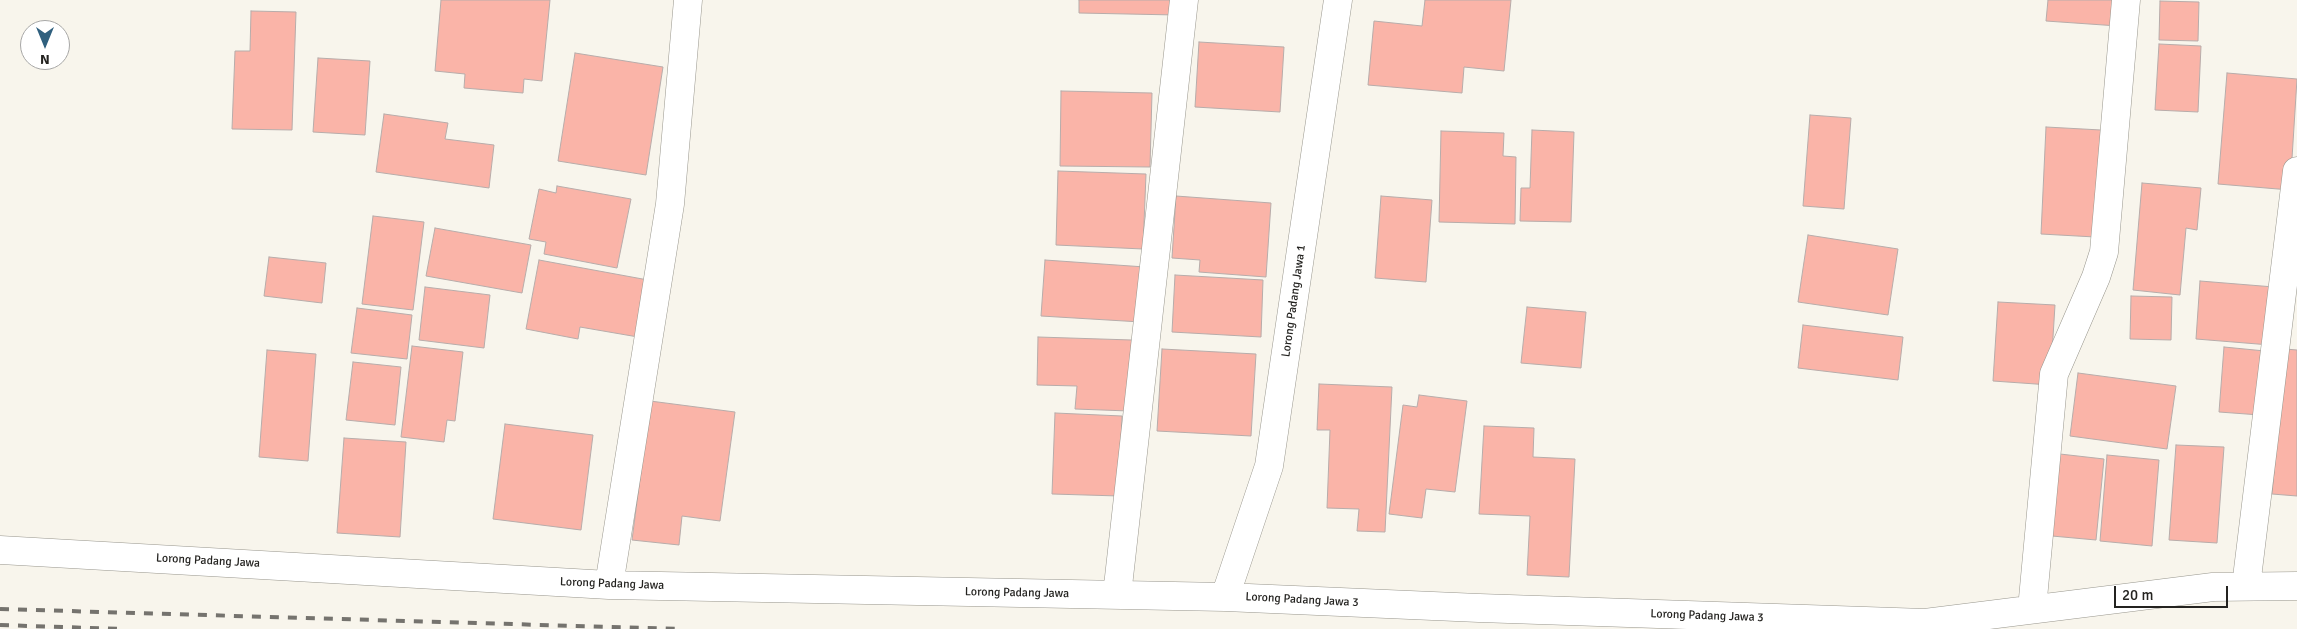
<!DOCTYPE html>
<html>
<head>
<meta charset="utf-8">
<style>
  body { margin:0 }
  #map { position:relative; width:2297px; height:629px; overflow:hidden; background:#f8f5ec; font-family:Signika,sans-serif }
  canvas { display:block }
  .north { position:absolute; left:20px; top:20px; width:50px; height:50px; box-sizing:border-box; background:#fff; border:1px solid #a7a7a6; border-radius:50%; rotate:180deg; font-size:14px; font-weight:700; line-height:20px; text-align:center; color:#242320 }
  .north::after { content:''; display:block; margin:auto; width:18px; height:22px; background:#30607e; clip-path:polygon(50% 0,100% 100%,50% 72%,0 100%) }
  .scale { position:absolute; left:2114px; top:586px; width:114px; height:22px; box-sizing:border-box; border:2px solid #242320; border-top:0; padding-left:6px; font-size:15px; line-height:18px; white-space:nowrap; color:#242320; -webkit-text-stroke:4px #fff; paint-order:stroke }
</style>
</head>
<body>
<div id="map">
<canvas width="2297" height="629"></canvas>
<div class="north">N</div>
<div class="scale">20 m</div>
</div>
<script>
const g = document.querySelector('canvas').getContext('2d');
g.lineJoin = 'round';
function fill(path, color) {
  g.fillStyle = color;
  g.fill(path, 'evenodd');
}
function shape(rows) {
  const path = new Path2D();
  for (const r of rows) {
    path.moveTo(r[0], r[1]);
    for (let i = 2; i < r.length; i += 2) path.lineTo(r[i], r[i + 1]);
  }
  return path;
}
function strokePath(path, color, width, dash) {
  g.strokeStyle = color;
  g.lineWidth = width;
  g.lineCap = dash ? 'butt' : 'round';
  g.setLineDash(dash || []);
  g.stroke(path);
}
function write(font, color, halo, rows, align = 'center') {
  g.font = font + ' Signika,sans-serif';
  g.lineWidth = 4;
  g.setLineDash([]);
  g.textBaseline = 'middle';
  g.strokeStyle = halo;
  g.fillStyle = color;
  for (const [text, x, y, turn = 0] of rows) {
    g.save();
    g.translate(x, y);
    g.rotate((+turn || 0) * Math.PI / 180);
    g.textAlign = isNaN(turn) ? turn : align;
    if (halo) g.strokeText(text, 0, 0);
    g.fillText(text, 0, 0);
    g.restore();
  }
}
const building = shape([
  [441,0,550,0,542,81,524,79,523,93,464,88,465,74,435,71,441,0],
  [1079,0,1177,0,1176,15,1079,13,1079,0],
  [1425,0,1511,0,1504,71,1464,67,1462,93,1368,85,1374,21,1422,26,1425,0],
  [2048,0,2119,0,2118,26,2046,21,2048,0],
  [2160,1,2199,2,2198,41,2159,40,2160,1],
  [251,11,296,12,292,130,232,129,235,51,250,51,251,11],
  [1199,42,1284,47,1280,112,1195,107,1199,42],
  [2159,44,2201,46,2198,112,2155,110,2159,44],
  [575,53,663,67,646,175,558,161,575,53],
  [318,58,370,61,365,135,313,132,318,58],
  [2227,73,2297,79,2290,190,2218,184,2227,73],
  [1061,91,1152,93,1150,167,1060,166,1061,91],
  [384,114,448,123,445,139,494,145,489,188,376,172,384,114],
  [1810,115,1851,118,1844,209,1803,206,1810,115],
  [2046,127,2101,130,2095,237,2041,234,2046,127],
  [1532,130,1574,132,1571,222,1520,221,1521,188,1530,188,1532,130],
  [1441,131,1504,133,1503,156,1516,157,1515,224,1439,222,1441,131],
  [1058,171,1146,174,1143,249,1056,245,1058,171],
  [2142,183,2201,188,2197,230,2186,228,2180,295,2133,290,2142,183],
  [557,186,631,199,617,268,544,254,546,242,529,239,539,189,556,193,557,186],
  [1176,196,1271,203,1266,277,1199,272,1200,260,1172,258,1176,196],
  [1381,196,1432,200,1426,282,1375,278,1381,196],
  [373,216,424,222,413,310,362,304,373,216],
  [435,228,531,245,522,293,426,276,435,228],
  [1808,235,1898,249,1888,315,1798,302,1808,235],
  [269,257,326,263,322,303,264,296,269,257],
  [539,260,648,280,638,337,580,327,578,339,526,329,539,260],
  [1045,260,1145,267,1141,322,1041,316,1045,260],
  [1175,275,1263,280,1261,337,1172,332,1175,275],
  [2200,281,2274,287,2270,345,2196,339,2200,281],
  [425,287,490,295,484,348,419,340,425,287],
  [2131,296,2172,297,2171,340,2130,339,2131,296],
  [1998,302,2055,305,2050,385,1993,381,1998,302],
  [1527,307,1586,312,1581,368,1521,363,1527,307],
  [357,308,412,315,407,359,351,353,357,308],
  [1803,325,1903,337,1898,380,1798,368,1803,325],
  [1038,337,1132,340,1129,411,1075,409,1077,386,1037,385,1038,337],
  [412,346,463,352,455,421,447,420,444,442,401,437,412,346],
  [2224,347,2265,351,2260,415,2219,412,2224,347],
  [1162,349,1256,354,1251,436,1157,431,1162,349],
  [2285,349,2297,350,2297,496,2272,494,2285,349],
  [267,350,316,354,308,461,259,457,267,350],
  [353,362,401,367,395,425,346,420,353,362],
  [2078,373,2176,386,2167,449,2070,436,2078,373],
  [1319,384,1392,387,1385,532,1357,531,1359,509,1327,508,1330,430,1317,430,1319,384],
  [1419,395,1467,401,1455,492,1426,489,1422,518,1389,514,1403,405,1417,407,1419,395],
  [650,401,735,412,720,521,682,516,679,545,632,540,650,401],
  [1055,413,1122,416,1119,496,1052,494,1055,413],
  [505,424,593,435,581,530,493,519,505,424],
  [1484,426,1534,428,1533,457,1575,459,1569,577,1527,575,1530,516,1479,514,1484,426],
  [344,438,406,442,400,537,337,533,344,438],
  [2176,445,2224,447,2217,543,2169,540,2176,445],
  [2060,454,2104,459,2096,540,2052,536,2060,454],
  [2107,455,2159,460,2152,546,2100,541,2107,455]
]);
fill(building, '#fab4a8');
strokePath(building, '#b7acaa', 1);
const minor = shape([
  [0,550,609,585,1225,597,1479,608,1925,623,2213,587,2297,586],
  [609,585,670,204,688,0],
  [2246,586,2297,171],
  [1117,595,1184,0],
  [1225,597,1269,466,1338,0],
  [2032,609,2054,374,2096,277,2104,252,2126,0]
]);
strokePath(minor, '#98968d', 29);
strokePath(minor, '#fff', 28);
strokePath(shape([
  [0,609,679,629],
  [0,625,123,629]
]), '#75736e', 4, [9, 9]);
write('12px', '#242320', '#fff', [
  ["Lorong Padang Jawa 1",1294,301,-82],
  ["Lorong Padang Jawa",208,561,3],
  ["Lorong Padang Jawa",612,584,2],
  ["Lorong Padang Jawa",1017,593,1],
  ["Lorong Padang Jawa 3",1302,600,3],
  ["Lorong Padang Jawa 3",1707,616,2]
]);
</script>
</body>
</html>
